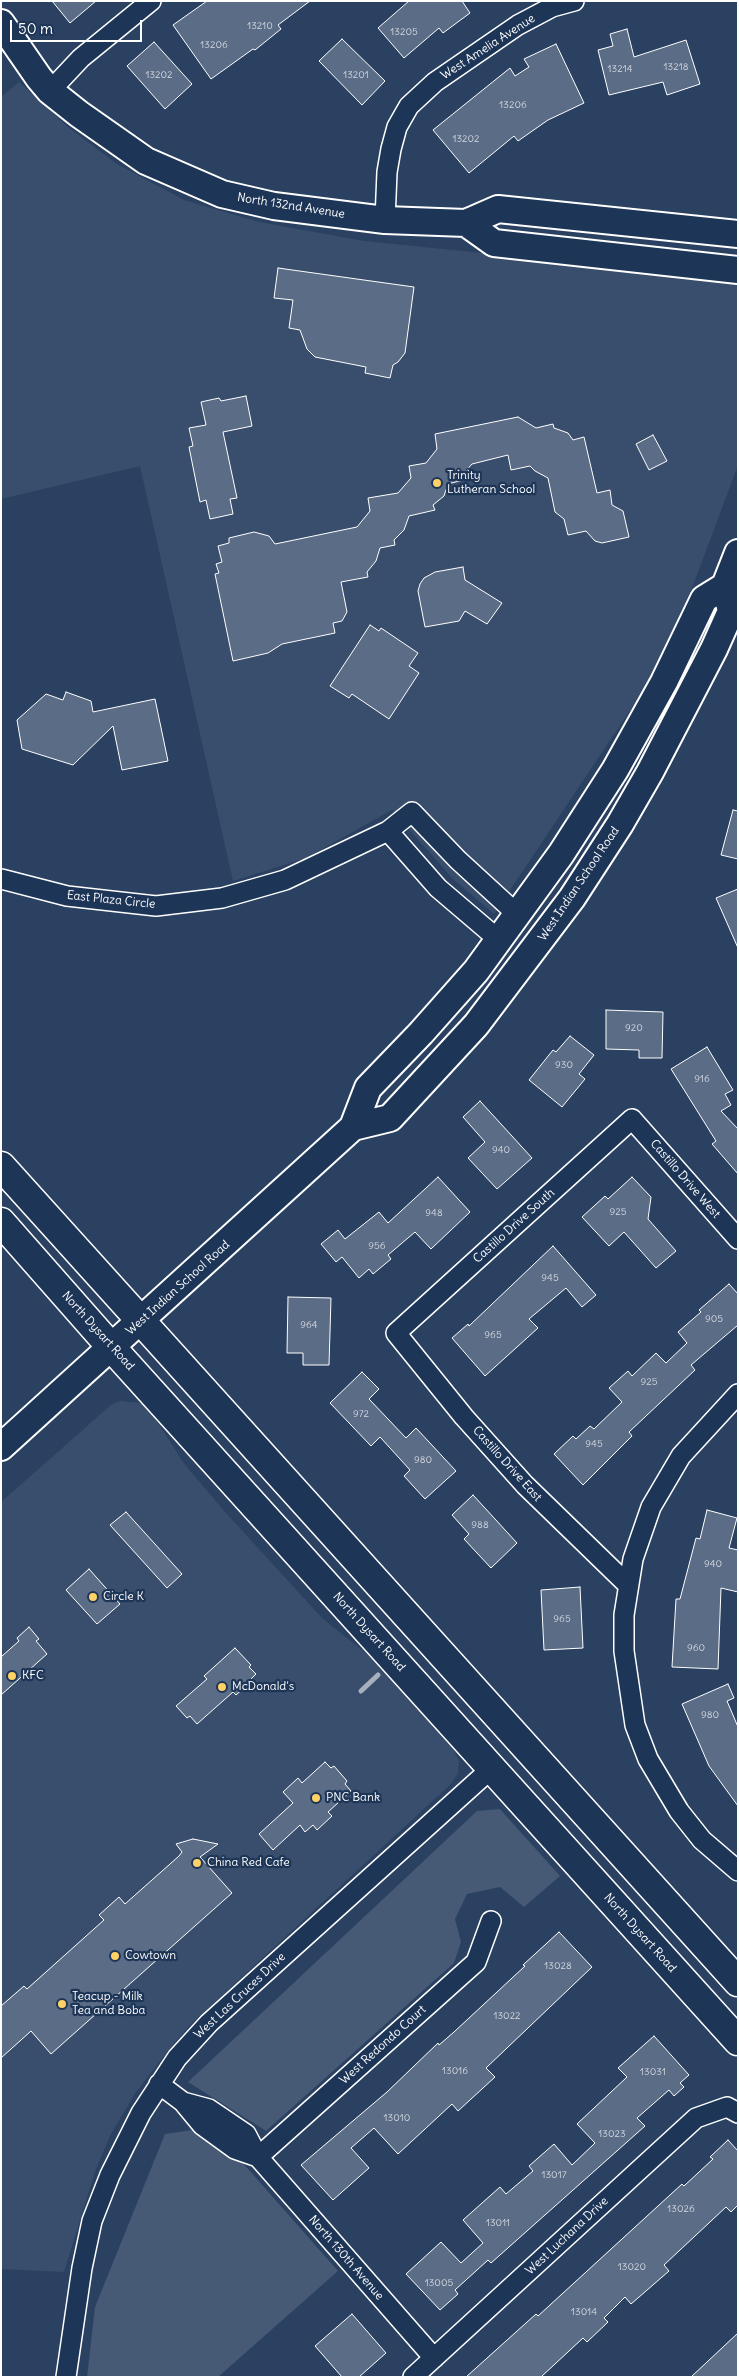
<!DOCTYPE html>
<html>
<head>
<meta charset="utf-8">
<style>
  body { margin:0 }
  #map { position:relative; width:739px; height:2378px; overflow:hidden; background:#2a4161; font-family:Delius,sans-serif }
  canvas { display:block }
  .frame { position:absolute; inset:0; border:2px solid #fff; pointer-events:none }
  .scale { position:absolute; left:10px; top:20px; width:132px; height:22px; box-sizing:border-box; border:2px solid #fff; border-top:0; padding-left:6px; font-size:15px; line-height:18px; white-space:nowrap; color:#fff; -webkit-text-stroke:4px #1d3557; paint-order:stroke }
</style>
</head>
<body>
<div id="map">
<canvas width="739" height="2378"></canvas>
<div class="frame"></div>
<div class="scale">50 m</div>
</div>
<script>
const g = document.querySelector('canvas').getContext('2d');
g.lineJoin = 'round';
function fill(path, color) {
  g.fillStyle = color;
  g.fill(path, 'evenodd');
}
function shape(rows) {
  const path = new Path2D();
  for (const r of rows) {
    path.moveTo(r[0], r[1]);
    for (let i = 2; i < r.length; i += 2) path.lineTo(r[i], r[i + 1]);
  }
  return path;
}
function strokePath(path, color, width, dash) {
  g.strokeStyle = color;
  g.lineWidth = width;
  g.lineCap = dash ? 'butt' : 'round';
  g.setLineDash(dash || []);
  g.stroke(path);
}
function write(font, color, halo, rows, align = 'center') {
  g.font = font + ' Delius,sans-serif';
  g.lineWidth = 4.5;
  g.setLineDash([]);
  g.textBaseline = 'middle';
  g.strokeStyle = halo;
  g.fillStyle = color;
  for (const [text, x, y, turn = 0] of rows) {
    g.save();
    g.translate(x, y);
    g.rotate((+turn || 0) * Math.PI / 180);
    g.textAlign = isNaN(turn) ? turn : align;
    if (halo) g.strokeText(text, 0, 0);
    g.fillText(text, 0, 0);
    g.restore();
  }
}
fill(shape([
  [19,82,68,127,117,164,184,200,259,222,364,241,738,279,738,465,692,588,645,688,494,914,453,879,392,810,306,858,233,881,140,466,1,499,1,97],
  [120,1401,141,1403,151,1412,185,1465,227,1514,322,1618,372,1658,454,1750,459,1761,458,1773,452,1783,190,2025,171,2047,136,2092,111,2134,96,2169,64,2272,1,2269,1,1502,111,1405]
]), '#394e6c');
fill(shape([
  [500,1809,560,1876,524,1907,500,1887,467,1894,455,1919,461,1942,454,1963,266,2131,188,2082,477,1811],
  [192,2130,242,2162,338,2271,218,2377,87,2377,95,2307,165,2134]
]), '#465975');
strokePath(shape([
  [361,1691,378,1675]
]), '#a7b1be', 5);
const building = shape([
  [52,1,96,1,70,23,52,1],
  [207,1,310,1,278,25,281,29,255,50,253,49,211,79,173,25,207,1],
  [409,1,462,1,470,13,443,33,439,28,404,58,378,28,409,1],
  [627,29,634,57,686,40,700,84,667,95,663,82,609,95,598,50,613,46,610,34,627,29],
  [342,39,385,81,362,105,319,61,342,39],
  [154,42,192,84,165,109,127,66,154,42],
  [556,44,584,103,548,120,518,141,514,136,469,173,433,130,510,68,515,76,529,67,524,59,556,44],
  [278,268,414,287,405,353,398,362,393,365,390,378,365,373,366,367,315,357,307,349,300,330,289,328,293,300,274,298,278,268],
  [246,396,252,426,223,432,237,498,230,499,233,514,210,519,206,500,200,502,189,447,193,446,189,428,206,425,201,402,219,398,221,401,246,396],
  [518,417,536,428,553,424,554,428,568,433,573,440,584,437,597,493,610,490,612,505,623,511,629,537,602,543,595,541,586,531,568,535,564,519,555,512,548,478,535,471,530,466,511,470,508,455,472,464,462,475,463,480,448,484,444,496,433,505,435,510,409,516,404,530,394,540,395,545,380,548,376,561,367,572,368,577,341,582,347,612,342,621,333,623,335,633,282,644,268,653,233,661,215,574,219,573,216,564,222,562,218,546,229,543,229,538,254,532,269,536,275,544,357,527,370,511,368,498,398,493,411,478,409,466,426,463,437,449,435,434,518,417],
  [653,435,667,461,649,470,636,444,653,435],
  [463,567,465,580,502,603,487,624,465,611,459,621,425,627,418,591,420,584,424,578,435,572,463,567],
  [370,625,379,631,381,628,418,653,409,666,419,673,389,719,352,694,349,698,330,686,370,625],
  [66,692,91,701,93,712,155,699,168,761,122,770,113,726,73,765,22,749,17,720,46,694,63,700,66,692],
  [733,810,738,811,738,859,721,855,733,810],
  [738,889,738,948,716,898,738,889],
  [606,1010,663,1012,662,1058,639,1058,639,1050,606,1049,606,1010],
  [570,1036,594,1055,579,1074,585,1079,562,1107,529,1080,553,1050,556,1052,570,1036],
  [707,1047,733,1090,725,1094,731,1105,721,1111,738,1129,738,1174,712,1144,716,1141,671,1069,707,1047],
  [480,1101,532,1158,497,1189,468,1158,485,1142,463,1117,480,1101],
  [438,1177,470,1212,431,1249,415,1232,388,1255,391,1259,373,1274,369,1269,359,1278,342,1257,336,1262,321,1244,338,1230,345,1239,379,1212,388,1223,438,1177],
  [632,1177,651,1197,648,1219,676,1251,656,1268,624,1232,609,1246,582,1217,605,1196,608,1199,632,1177],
  [553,1246,596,1295,582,1307,566,1288,529,1319,538,1328,485,1376,452,1338,468,1324,469,1326,553,1246],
  [729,1284,738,1294,738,1325,691,1365,695,1370,629,1432,632,1436,583,1485,554,1454,573,1436,576,1439,590,1426,594,1429,622,1402,609,1388,628,1371,632,1376,656,1353,666,1363,687,1343,678,1332,701,1312,699,1310,729,1284],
  [288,1297,331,1298,329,1365,303,1365,303,1353,287,1353,288,1297],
  [362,1372,379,1389,369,1399,406,1438,416,1428,456,1471,425,1499,404,1476,410,1470,380,1437,371,1446,330,1403,362,1372],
  [473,1495,517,1543,491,1568,464,1539,469,1534,452,1515,473,1495],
  [707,1510,737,1518,729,1548,738,1550,738,1592,721,1588,718,1669,672,1667,676,1599,680,1599,696,1538,700,1539,707,1510],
  [126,1512,182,1574,167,1588,110,1525,126,1512],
  [89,1569,120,1604,97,1624,66,1590,89,1569],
  [580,1587,583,1648,544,1650,541,1590,580,1587],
  [29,1627,39,1639,36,1641,47,1654,1,1695,1,1657,19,1641,17,1638,29,1627],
  [235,1648,251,1665,249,1667,256,1674,250,1680,252,1681,236,1695,233,1692,197,1724,190,1716,187,1718,176,1706,207,1679,204,1676,235,1648],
  [728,1684,734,1698,727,1701,738,1727,738,1806,709,1766,682,1704,728,1684],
  [325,1762,331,1768,334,1766,347,1781,345,1784,351,1791,328,1812,332,1816,317,1830,313,1825,305,1832,300,1825,273,1850,259,1834,293,1803,283,1792,298,1778,302,1783,325,1762],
  [193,1839,218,1844,200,1857,232,1893,51,2054,31,2031,1,2058,1,2006,24,1986,27,1989,104,1920,99,1915,119,1897,125,1904,179,1856,182,1852,176,1844,193,1839],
  [559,1932,592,1967,486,2068,495,2077,458,2111,452,2104,398,2154,374,2128,351,2148,369,2168,333,2200,301,2165,387,2092,438,2043,439,2045,454,2032,525,1966,523,1965,559,1932],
  [654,2036,689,2075,680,2083,684,2087,674,2096,669,2090,637,2118,645,2126,491,2263,488,2260,455,2290,458,2294,440,2310,406,2274,441,2242,461,2263,483,2243,463,2220,500,2187,506,2194,533,2171,529,2166,554,2144,572,2165,595,2143,577,2124,627,2077,618,2068,654,2036],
  [728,2140,738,2151,738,2205,731,2212,726,2207,664,2265,669,2271,631,2304,625,2297,604,2318,608,2322,587,2342,583,2338,541,2377,466,2377,536,2314,538,2316,682,2184,684,2186,713,2159,710,2157,728,2140],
  [352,2314,386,2353,359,2377,342,2377,315,2346,352,2314],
  [738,2333,738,2377,691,2377,738,2333]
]);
fill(building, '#5b6c86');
strokePath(building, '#fff', 1);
const street = shape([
  [50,91,81,58,151,1],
  [385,220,387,172,391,149,397,127,409,106,435,82,518,25,552,7,574,1],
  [388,831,438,888,499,940],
  [1,879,67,896,156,906,222,898,285,880,388,831,412,812,458,860,518,915],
  [738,1394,681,1456,651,1507,633,1559,624,1615,624,1651,635,1725,648,1759,679,1811,702,1840,738,1871],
  [628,1585,525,1485,464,1417,396,1333,632,1119,738,1239],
  [159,2084,183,2102,202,2125,235,2149,258,2157],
  [183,2102,209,2109,246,2134,258,2157,434,2358],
  [258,2157,476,1962,491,1921],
  [66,2377,82,2268,92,2221,110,2175,141,2113,177,2058,209,2023,492,1768],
  [413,2377,696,2118,727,2107,738,2113]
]);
const secondary = shape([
  [1,23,39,78,50,91,79,114,146,161,222,194,274,206,385,220,466,223,498,209,738,234],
  [466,223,494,243,738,270],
  [353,1127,390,1118,476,1025,572,898,620,824,650,772,714,649,731,611,725,586,738,553],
  [1,1447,353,1127,368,1088,421,1033,476,971,561,854,615,770,664,682,704,599,725,586]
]);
const primary = shape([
  [1,1166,738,1982],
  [1,1222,112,1348,738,2041]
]);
strokePath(street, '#fff', 22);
strokePath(secondary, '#fff', 30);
strokePath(primary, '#fff', 31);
strokePath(street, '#1d3557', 19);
strokePath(secondary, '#1d3557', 26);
strokePath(primary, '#1d3557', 28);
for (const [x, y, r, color] of [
  [437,483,5,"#ffd166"],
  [93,1597,5,"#ffd166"],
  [12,1676,5,"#ffd166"],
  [222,1687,5,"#ffd166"],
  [316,1798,5,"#ffd166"],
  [197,1863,5,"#ffd166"],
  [115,1956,5,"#ffd166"],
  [62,2004,5,"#ffd166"]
]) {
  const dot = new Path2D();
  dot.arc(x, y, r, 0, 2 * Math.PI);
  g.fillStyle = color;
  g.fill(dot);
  strokePath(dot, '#1d3557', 2);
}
write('10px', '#d6dae1', null, [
  ["13210",260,26],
  ["13205",404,32],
  ["13206",214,45],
  ["13218",676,67],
  ["13214",620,69],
  ["13202",159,75],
  ["13201",356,75],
  ["13206",513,105],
  ["13202",466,139],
  ["920",634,1028],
  ["930",564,1065],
  ["916",702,1079],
  ["940",501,1150],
  ["925",618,1212],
  ["948",434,1213],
  ["956",377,1246],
  ["945",550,1278],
  ["905",714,1319],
  ["964",309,1325],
  ["965",493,1335],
  ["925",649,1382],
  ["972",361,1414],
  ["945",594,1444],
  ["980",423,1460],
  ["988",480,1525],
  ["940",713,1564],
  ["965",562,1619],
  ["960",696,1648],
  ["980",710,1715],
  ["13028",558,1966],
  ["13022",507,2016],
  ["13016",455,2071],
  ["13031",653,2072],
  ["13010",397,2118],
  ["13023",612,2134],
  ["13017",554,2175],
  ["13026",681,2209],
  ["13011",498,2223],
  ["13020",632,2267],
  ["13005",439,2283],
  ["13014",584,2312]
]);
write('12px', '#fff', '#1d3557', [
  ["West Amelia Avenue",488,47,-33],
  ["North 132nd Avenue",291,206,9],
  ["West Indian School Road",579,884,-56],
  ["East Plaza Circle",111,900,6],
  ["Castillo Drive West",685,1179,49],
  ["Castillo Drive South",514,1226,-42],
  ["West Indian School Road",178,1288,-42],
  ["North Dysart Road",98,1331,48],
  ["Castillo Drive East",507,1464,48],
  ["North Dysart Road",369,1632,48],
  ["North Dysart Road",640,1933,48],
  ["West Las Cruces Drive",240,1996,-43],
  ["West Redondo Court",383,2045,-42],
  ["West Luchana Drive",567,2236,-43],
  ["North 130th Avenue",346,2258,49]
]);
write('12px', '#fff', '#1d3557', [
  ["Trinity",447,476],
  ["Lutheran School",447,490],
  ["Circle K",103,1597],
  ["KFC",22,1676],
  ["McDonald's",232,1687],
  ["PNC Bank",326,1798],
  ["China Red Cafe",207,1863],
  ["Cowtown",125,1956],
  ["Teacup - Milk",72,1997],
  ["Tea and Boba",72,2011]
], 'left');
</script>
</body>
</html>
